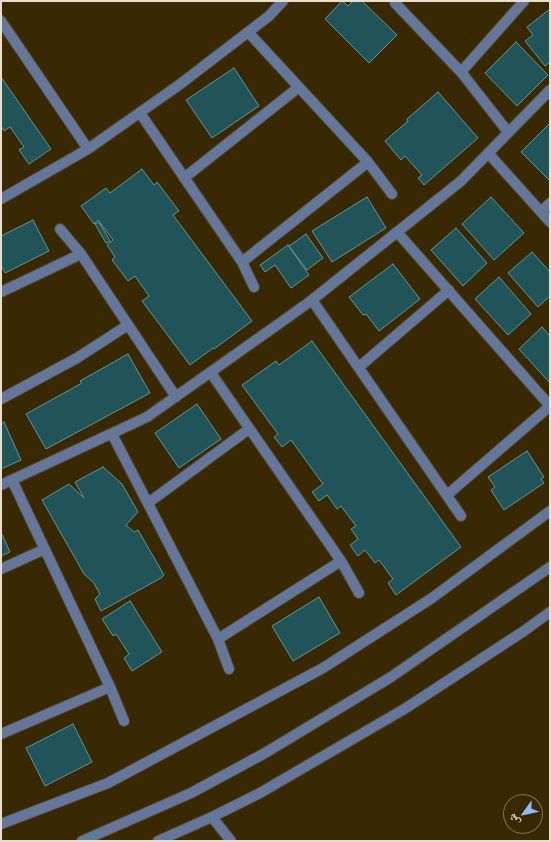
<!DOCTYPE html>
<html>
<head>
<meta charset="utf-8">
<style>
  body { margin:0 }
  #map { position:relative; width:551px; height:842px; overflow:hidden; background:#382804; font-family:"Titillium Web","Noto Naskh Arabic",sans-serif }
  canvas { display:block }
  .frame { position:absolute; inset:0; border:2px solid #e8decb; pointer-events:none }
  .north { position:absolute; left:503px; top:794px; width:40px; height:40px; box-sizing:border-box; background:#382804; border:1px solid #7e7154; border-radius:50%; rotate:237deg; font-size:11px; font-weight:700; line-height:16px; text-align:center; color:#e8decb }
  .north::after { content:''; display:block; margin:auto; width:14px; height:18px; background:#93b7fd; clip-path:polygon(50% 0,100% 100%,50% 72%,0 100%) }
</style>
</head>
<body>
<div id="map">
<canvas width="551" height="842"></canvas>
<div class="frame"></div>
<div class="north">ش</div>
</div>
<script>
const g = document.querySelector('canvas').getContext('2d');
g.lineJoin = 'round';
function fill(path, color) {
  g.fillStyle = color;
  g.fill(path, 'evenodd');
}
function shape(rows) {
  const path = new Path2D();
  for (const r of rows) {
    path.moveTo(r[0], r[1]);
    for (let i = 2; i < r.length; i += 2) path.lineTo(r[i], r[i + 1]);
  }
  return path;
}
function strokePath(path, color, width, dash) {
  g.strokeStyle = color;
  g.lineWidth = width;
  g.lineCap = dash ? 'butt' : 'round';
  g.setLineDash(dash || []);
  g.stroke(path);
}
const building = shape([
  [342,1,348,6,353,1,362,1,397,35,369,63,325,19,342,1],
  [550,9,550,62,545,66,525,41,533,35,527,27,550,9],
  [516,42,548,75,517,106,485,73,516,42],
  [234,68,259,106,212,138,186,100,234,68],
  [1,77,51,149,29,164,19,150,24,147,10,127,4,131,1,126,1,77],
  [438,92,478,138,424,185,418,178,422,175,405,156,401,160,385,141,408,121,407,119,438,92],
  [550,123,550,181,521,152,550,123],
  [142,169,154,185,157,182,179,211,173,215,252,321,214,349,213,348,190,365,142,301,149,296,135,276,128,281,112,260,115,257,107,245,113,240,98,220,94,224,81,206,106,188,110,193,142,169],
  [367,197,386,228,332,262,312,231,367,197],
  [491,197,524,233,494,260,462,224,491,197],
  [33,220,49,251,5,273,1,265,1,236,33,220],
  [99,222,110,241,106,243,95,224,99,222],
  [456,228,487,263,463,286,431,250,456,228],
  [306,234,323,258,307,270,289,246,306,234],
  [288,245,309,275,291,288,275,265,265,272,260,265,288,245],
  [532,252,550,272,550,296,538,307,508,273,532,252],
  [393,264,420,299,379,331,366,314,363,315,349,297,393,264],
  [499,277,531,314,508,335,475,299,499,277],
  [542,327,550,336,550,383,519,349,542,327],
  [312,341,461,547,396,595,388,583,393,579,379,560,375,563,365,550,358,556,350,545,358,539,351,529,356,526,341,506,337,509,327,495,319,501,312,492,323,484,291,440,282,447,274,437,278,434,242,385,276,361,279,365,312,341],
  [128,354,150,393,46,449,26,414,82,383,80,381,128,354],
  [197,404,221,439,179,468,155,433,197,404],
  [4,422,21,460,1,469,1,424,4,422],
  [527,451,544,477,541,479,544,483,504,510,491,490,495,487,488,477,527,451],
  [103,467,122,484,138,512,126,525,134,532,138,530,164,575,161,578,101,611,95,599,100,594,93,582,84,574,42,500,69,484,84,498,75,482,103,467],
  [1,532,10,552,1,556,1,532],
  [319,597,340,633,293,661,272,626,319,597],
  [130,601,162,652,132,671,124,658,129,654,116,634,113,636,102,619,130,601],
  [73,724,92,762,45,786,26,748,73,724]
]);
fill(building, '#205458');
strokePath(building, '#63969b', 1);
const minor = shape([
  [397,1,395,3,461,72,524,1],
  [1,21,88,149],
  [248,32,368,162,392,194],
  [461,72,508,132],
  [140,113,242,262,368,162],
  [488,153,550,222],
  [184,178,299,87],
  [1,199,88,149,179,85,269,16,283,1],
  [541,212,550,203],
  [60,229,81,254,176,397],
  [397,232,550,406],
  [242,262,254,287],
  [1,292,81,254],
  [312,300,461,516],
  [359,367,449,290],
  [211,373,341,561,359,593],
  [1,399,77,358,128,325],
  [112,434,218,639,229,669],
  [12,480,110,687,124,721],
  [1,485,147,417,287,318,312,300,461,181,550,90],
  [447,495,550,406],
  [148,503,249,429],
  [1,569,45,549],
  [218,639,341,561],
  [1,734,110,687],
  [212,817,231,841],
  [1,824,108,783,323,668,432,598,550,511],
  [82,841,191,793,265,753,391,677,550,567],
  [158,841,212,817,260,793,406,708,524,631,550,612]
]);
strokePath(minor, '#544524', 12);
strokePath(minor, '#647699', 10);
</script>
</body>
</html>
